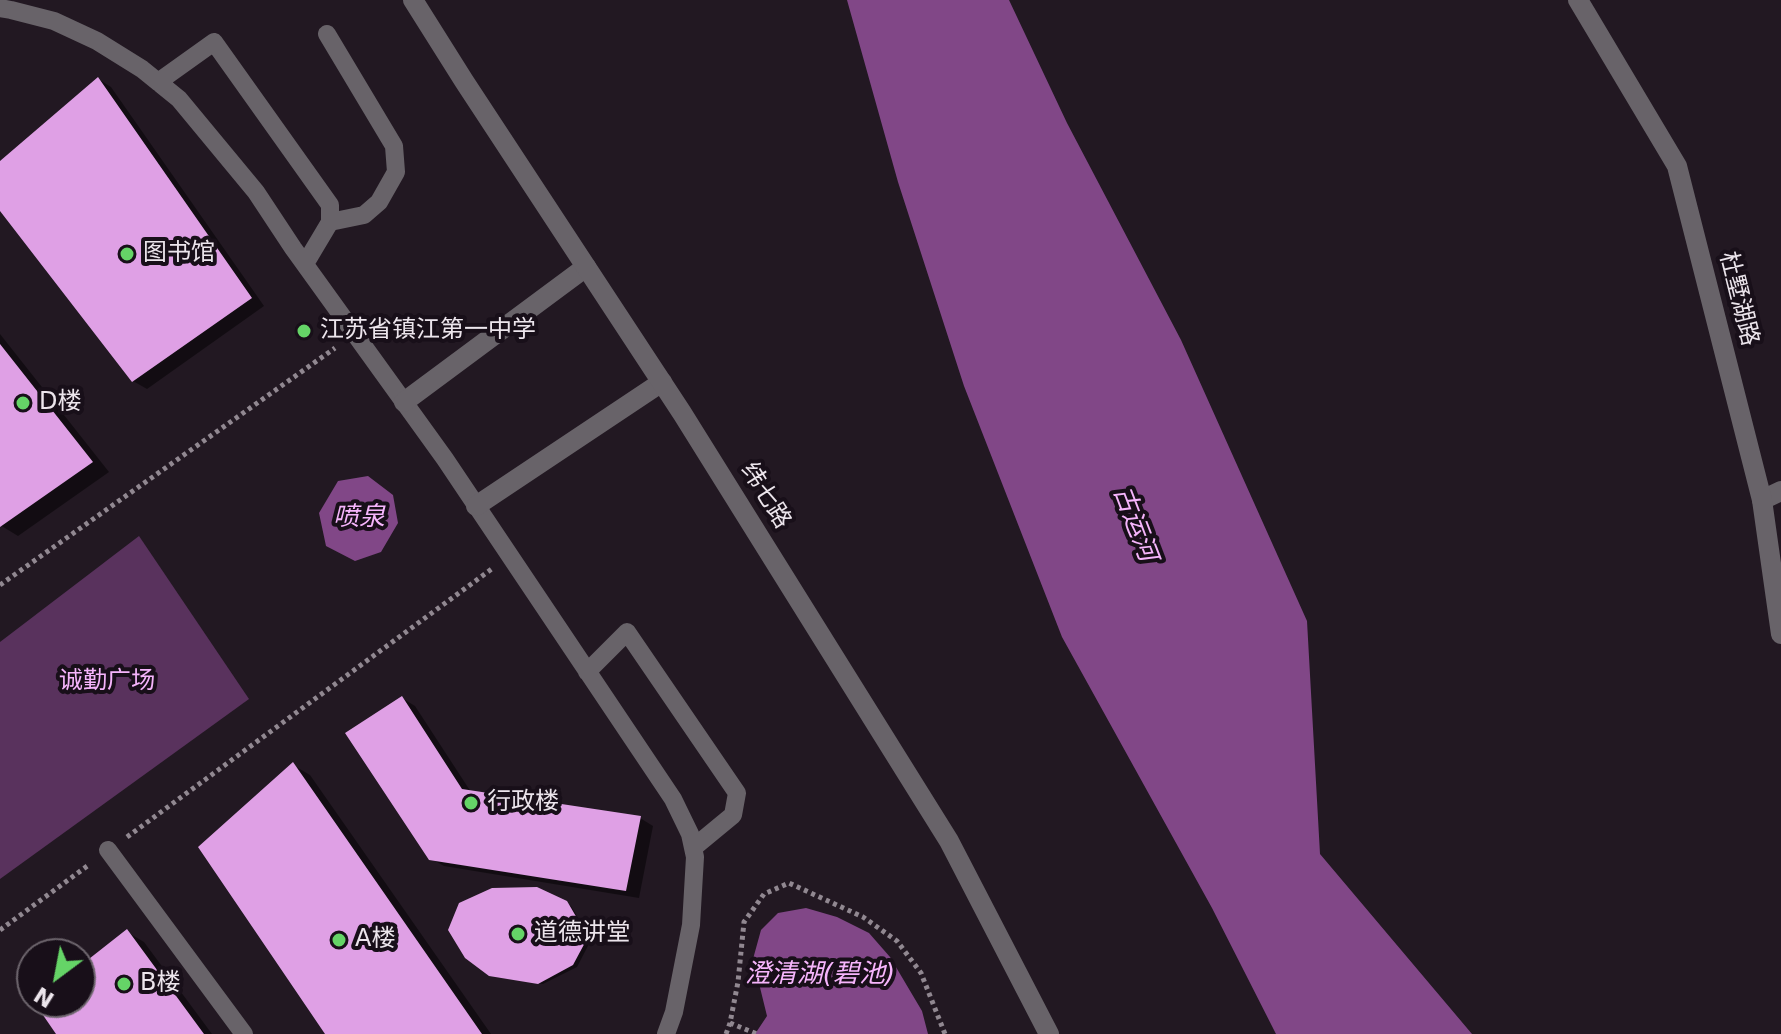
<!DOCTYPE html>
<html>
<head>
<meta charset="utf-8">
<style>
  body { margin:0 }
  #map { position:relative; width:1781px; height:1034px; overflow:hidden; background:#221822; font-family:"DejaVu Sans",sans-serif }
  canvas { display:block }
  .north { position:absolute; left:16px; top:938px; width:80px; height:80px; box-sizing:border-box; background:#180f19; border:2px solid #6d656d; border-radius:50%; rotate:212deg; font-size:22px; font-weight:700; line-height:32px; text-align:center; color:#ece5ec }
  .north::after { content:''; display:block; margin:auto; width:28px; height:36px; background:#65d467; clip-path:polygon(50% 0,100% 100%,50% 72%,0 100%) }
</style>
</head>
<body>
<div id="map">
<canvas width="1781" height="1034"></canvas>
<div class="north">N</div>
</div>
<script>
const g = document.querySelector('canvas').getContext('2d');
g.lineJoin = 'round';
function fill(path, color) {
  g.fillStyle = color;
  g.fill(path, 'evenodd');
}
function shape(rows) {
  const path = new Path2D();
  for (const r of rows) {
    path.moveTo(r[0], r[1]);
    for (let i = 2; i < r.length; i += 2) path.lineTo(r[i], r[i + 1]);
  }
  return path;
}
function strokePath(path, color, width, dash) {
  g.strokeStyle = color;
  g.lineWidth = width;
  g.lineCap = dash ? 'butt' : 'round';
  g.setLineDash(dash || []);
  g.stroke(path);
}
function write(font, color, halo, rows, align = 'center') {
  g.font = font + ' "DejaVu Sans","Noto Sans SC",sans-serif';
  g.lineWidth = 8;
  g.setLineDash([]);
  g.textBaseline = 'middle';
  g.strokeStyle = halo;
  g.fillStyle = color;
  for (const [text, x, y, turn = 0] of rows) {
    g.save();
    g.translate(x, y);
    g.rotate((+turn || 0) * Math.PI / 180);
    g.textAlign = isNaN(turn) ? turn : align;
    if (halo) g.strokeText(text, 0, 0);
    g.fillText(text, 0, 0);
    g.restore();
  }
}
fill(shape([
  [139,536,249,699,0,879,0,642]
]), '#59325d');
fill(shape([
  [847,0,1009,0,1067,123,1181,340,1307,621,1320,854,1472,1034,1276,1034,1212,908,1062,637,964,386,898,182],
  [368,476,393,495,398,523,381,552,355,561,326,546,319,513,338,481],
  [806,908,837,917,869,933,890,957,922,1011,928,1034,755,1034,767,1016,753,959,761,930,778,913]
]), '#814787');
fill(shape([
  [98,79,111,87,264,306,147,389,133,381,0,207,0,163],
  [0,334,109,472,18,536,0,525],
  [402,698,415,706,471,792,640,818,653,826,639,898,444,866,430,858],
  [293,765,310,775,491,1034,327,1034],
  [537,889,571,906,591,940,577,967,543,984,494,977,490,974],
  [127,932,144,942,212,1034,58,1034,38,1002,80,1002,80,969]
]), '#0007');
fill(shape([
  [98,77,252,298,132,382,0,211,0,161],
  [0,344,93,462,0,527],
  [402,696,462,789,641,816,626,891,429,860,345,733],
  [293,762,482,1034,325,1034,198,847],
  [537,887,567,901,588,937,573,965,538,984,489,976,465,958,448,930,459,903,492,888],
  [127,929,204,1034,56,1034,34,1002,80,1002,80,966]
]), '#dfa0e5');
strokePath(shape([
  [0,585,335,348],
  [127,837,493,568],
  [0,930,90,864],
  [730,1023,757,1034],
  [726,1034,730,1023,738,982,744,922,764,894,789,883,863,917,897,941,921,973,945,1034]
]), '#918891', 5, [4, 4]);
strokePath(shape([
  [0,8,11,10,54,21,97,41,142,69,179,99,256,192,293,248,445,459,673,799,690,834,695,857,691,925,674,1012,666,1034],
  [327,34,394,146,396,172,379,202,364,215,330,222],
  [158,82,214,42,330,205,330,222,305,264],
  [587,672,627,632,737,793,733,815,693,848],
  [108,850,244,1034]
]), '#686369', 18);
strokePath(shape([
  [404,402,586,267],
  [1762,500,1781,491],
  [476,506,662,382]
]), '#686369', 20);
strokePath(shape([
  [413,0,464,81,682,413,949,841,1049,1034],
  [1578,0,1677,166,1762,500,1781,634]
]), '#686369', 20);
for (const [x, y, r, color] of [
  [127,254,8,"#65d467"],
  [304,331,8,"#65d467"],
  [23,403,8,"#65d467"],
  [471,803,8,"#65d467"],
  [518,934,8,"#65d467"],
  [339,940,8,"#65d467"],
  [124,984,8,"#65d467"]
]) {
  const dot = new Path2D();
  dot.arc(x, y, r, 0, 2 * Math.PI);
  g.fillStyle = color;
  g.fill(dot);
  strokePath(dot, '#180f19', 3);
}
write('24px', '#ece5ec', '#180f19', [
  ["图书馆",143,254],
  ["江苏省镇江第一中学",320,331],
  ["D楼",39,403],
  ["行政楼",487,803],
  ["道德讲堂",534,934],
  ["A楼",355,940],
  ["B楼",140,984]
], 'left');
write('24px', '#ece5ec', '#180f19', [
  ["杜墅湖路",1738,299,76],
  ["纬七路",765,496,58]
]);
write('24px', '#f5b4fb', '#180f19', [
  ["诚勤广场",107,682]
]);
write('italic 26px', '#f6b5fc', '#180f19', [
  ["喷泉",359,518],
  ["古运河",1134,524,69],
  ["澄清湖(碧池)",820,975]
]);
</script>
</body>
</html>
